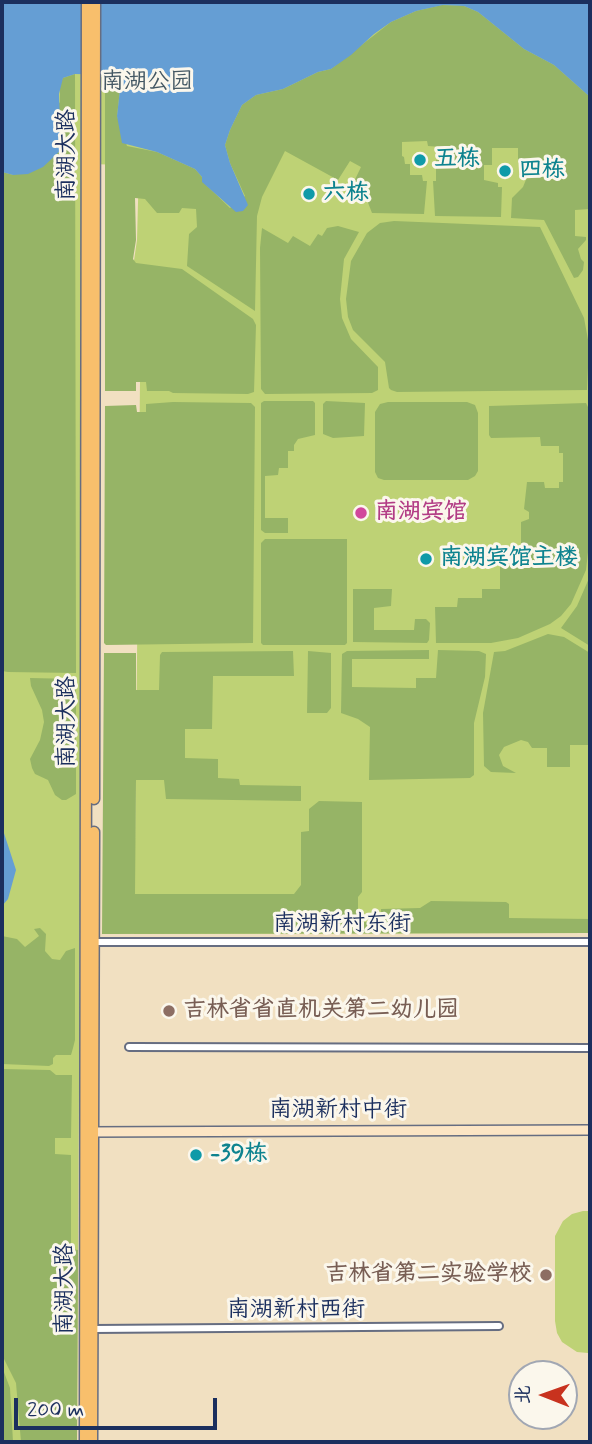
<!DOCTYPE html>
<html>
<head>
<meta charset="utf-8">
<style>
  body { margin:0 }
  #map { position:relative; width:592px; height:1444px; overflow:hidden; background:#f1e0c1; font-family:Mynerve,"LXGW WenKai TC",sans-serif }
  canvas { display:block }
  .frame { position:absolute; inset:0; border:4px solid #1b2f5e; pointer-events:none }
  .north { position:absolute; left:508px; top:1360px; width:70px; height:70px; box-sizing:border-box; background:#fbf7ec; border:2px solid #a1a7b3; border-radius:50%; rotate:271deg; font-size:19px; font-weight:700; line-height:28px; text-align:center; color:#1b2f5e }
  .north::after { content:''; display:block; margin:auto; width:24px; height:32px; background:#c8321e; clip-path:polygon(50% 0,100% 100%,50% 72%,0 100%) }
  .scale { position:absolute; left:14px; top:1398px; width:203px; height:32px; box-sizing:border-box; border:4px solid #1b2f5e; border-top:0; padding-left:9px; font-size:21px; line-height:24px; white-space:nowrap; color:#1b2f5e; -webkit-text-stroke:5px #fbf7ec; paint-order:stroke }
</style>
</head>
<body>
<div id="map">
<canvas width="592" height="1444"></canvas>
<div class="frame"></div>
<div class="north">北</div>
<div class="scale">200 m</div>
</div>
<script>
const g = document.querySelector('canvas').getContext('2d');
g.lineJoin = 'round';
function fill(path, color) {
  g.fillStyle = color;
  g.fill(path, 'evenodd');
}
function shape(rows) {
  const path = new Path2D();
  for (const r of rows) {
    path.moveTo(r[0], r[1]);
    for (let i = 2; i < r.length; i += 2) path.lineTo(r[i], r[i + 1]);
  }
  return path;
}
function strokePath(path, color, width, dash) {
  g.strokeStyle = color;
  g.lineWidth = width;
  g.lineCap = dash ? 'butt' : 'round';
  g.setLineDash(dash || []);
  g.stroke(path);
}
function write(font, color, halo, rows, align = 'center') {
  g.font = font + ' Mynerve,"LXGW WenKai TC",sans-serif';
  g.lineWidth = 6;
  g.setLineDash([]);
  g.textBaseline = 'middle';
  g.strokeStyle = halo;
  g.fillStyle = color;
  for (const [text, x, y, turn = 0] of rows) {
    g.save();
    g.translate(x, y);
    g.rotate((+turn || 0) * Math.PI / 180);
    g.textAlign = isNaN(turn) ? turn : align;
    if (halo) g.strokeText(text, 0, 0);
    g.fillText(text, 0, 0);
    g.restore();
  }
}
fill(shape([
  [2,2,590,2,590,933,134,934,140,382,130,348,131,281,137,240,139,165,81,164,83,375,77,1442,2,1442],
  [583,1211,590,1211,590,1353,588,1353,577,1352,562,1342,557,1333,555,1321,555,1236,563,1221,572,1214]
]), '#bed275');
fill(shape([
  [442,5,464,6,478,12,524,49,554,65,590,97,590,209,575,210,575,236,586,237,586,240,578,249,581,259,584,262,583,270,578,277,574,278,544,220,511,218,512,198,523,187,527,177,526,162,518,161,518,148,492,148,492,165,484,165,484,180,498,183,498,187,502,187,501,217,435,216,433,181,436,181,436,160,442,160,442,147,428,146,427,141,402,142,402,156,404,157,405,164,410,164,410,175,422,175,423,181,427,181,424,214,372,213,367,200,350,190,361,167,350,161,338,180,285,151,262,197,257,216,255,311,187,266,189,234,197,227,196,209,182,208,179,213,157,213,145,199,135,198,136,240,133,259,136,263,182,269,253,319,256,325,254,392,248,394,173,393,169,391,147,391,146,382,136,382,136,391,105,391,105,75,111,75,118,81,120,89,117,116,127,146,157,152,195,169,202,177,203,182,230,208,245,196,230,163,225,145,230,130,242,105,256,95,283,89,318,72,331,69,391,22,416,11],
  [75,74,76,673,8,672,2,671,2,172,13,175,60,102,60,84,63,78],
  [394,221,540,227,584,318,589,345,587,390,397,392,391,390,389,388,385,362,353,330,348,317,346,299,351,261,367,233,380,223],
  [338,226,359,232,344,259,340,299,342,318,351,339,378,367,378,390,372,393,265,394,261,389,260,248,262,228,288,243,293,236,310,246,318,234,322,236,327,228],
  [264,401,313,401,315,403,315,435,298,439,294,445,294,451,288,451,288,468,279,468,278,475,265,476,265,518,288,518,288,533,265,533,261,530,261,403],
  [326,401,365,403,364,436,333,438,323,434,323,404],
  [173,402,251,403,255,407,253,643,106,645,104,643,105,406,136,405,137,412,146,412,146,404],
  [388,402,467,402,475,405,478,413,478,471,475,476,468,480,384,480,378,478,375,472,375,412,380,404],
  [586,403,589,409,589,543,586,570,571,604,561,616,550,624,518,638,491,643,436,643,435,607,457,607,458,598,482,598,482,589,500,589,500,557,521,557,521,522,529,519,529,512,524,509,527,482,544,482,545,488,559,488,559,482,563,482,563,453,559,453,559,446,541,446,540,437,491,438,489,435,489,406],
  [265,539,347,539,347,643,345,645,263,645,261,643,261,543],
  [590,576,590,646,561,628,577,606],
  [353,589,392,589,391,606,374,608,374,630,414,630,415,619,426,619,430,623,429,640,427,643,353,642],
  [548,634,564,637,590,653,590,745,570,745,570,767,547,767,547,748,532,748,528,742,521,740,504,747,499,755,503,766,516,773,491,772,484,766,483,713,494,652,505,651],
  [429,650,429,659,352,659,352,687,416,688,416,678,436,678,438,650,479,651,486,654,485,677,474,723,474,775,470,778,369,780,370,727,358,719,341,713,342,654,347,651],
  [293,651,294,676,213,676,212,729,185,729,185,758,218,759,218,778,239,779,240,785,301,786,301,801,166,799,164,780,136,780,135,894,294,894,301,885,301,832,309,831,309,809,319,801,362,802,362,892,358,897,358,922,381,922,381,909,420,908,431,901,506,902,509,904,509,918,590,919,590,933,102,934,104,653,136,653,136,690,159,690,160,655,162,652],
  [308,651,331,653,331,708,327,713,307,713],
  [30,678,76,679,76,794,66,800,62,800,55,795,48,780,35,774,32,768,30,759,40,740,44,722,42,710,31,686],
  [40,928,46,934,45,951,52,959,60,960,66,951,75,948,75,1040,73,1048,71,1055,56,1055,53,1058,53,1064,49,1066,2,1064,2,936,17,939,25,947,39,936,34,929],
  [2,1069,50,1070,56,1075,72,1075,71,1138,55,1138,55,1154,71,1155,71,1249,78,1250,77,1442,21,1442,16,1383,2,1355],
  [2,1367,10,1388,13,1442,2,1442]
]), '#96b466');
fill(shape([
  [2,2,590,2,590,97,554,65,524,49,478,12,464,6,443,5,416,11,391,22,374,34,351,55,331,69,318,72,283,89,256,95,242,105,230,130,225,145,230,163,248,205,243,211,236,212,202,182,202,177,195,169,157,152,122,143,117,116,120,89,118,81,111,75,75,74,63,78,59,94,61,150,43,167,28,174,13,175,2,172],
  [2,827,16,870,8,899,2,906]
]), '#659ed4');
const street = shape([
  [93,942,590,942],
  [129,1047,590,1048],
  [93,1329,499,1326]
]);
const secondary = shape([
  [88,1132,590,1130]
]);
const primary = shape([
  [94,799,95,2],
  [85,1442,87,2],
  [92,1442,94,832]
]);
strokePath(street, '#666d81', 10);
strokePath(secondary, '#666d81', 12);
strokePath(primary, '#666d81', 13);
strokePath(street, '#fff', 6);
strokePath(secondary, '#fce5c4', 9);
strokePath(primary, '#f8bf6c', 10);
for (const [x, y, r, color] of [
  [420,160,7,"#0f9aa8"],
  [505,171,7,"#0f9aa8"],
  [309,194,7,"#0f9aa8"],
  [361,513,7,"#d1479c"],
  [426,559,7,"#0f9aa8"],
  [169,1011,7,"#8d6e63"],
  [196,1155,7,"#0f9aa8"],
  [546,1275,7,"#8d6e63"]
]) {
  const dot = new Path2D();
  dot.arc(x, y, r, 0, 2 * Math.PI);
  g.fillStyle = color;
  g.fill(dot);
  strokePath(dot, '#fbf7ec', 2.5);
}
write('23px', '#445864', '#fbf7ec', [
  ["南湖公园",147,83]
]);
write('23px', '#1b2f5e', '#fbf7ec', [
  ["南湖大路",68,155,-90],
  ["南湖大路",68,722,-90],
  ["南湖新村东街",342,925],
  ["南湖新村中街",338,1111],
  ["南湖大路",66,1289,-90],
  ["南湖新村西街",296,1311]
]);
write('bold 23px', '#0d838f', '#fbf7ec', [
  ["五栋",434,160],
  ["四栋",519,171],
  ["六栋",323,194],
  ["南湖宾馆主楼",440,559],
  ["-39栋",210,1155]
], 'left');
write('bold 23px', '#b23c85', '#fbf7ec', [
  ["南湖宾馆",375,513]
], 'left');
write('bold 23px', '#785e54', '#fbf7ec', [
  ["吉林省省直机关第二幼儿园",183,1011],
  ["吉林省第二实验学校",532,1275,"right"]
], 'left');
</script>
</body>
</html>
